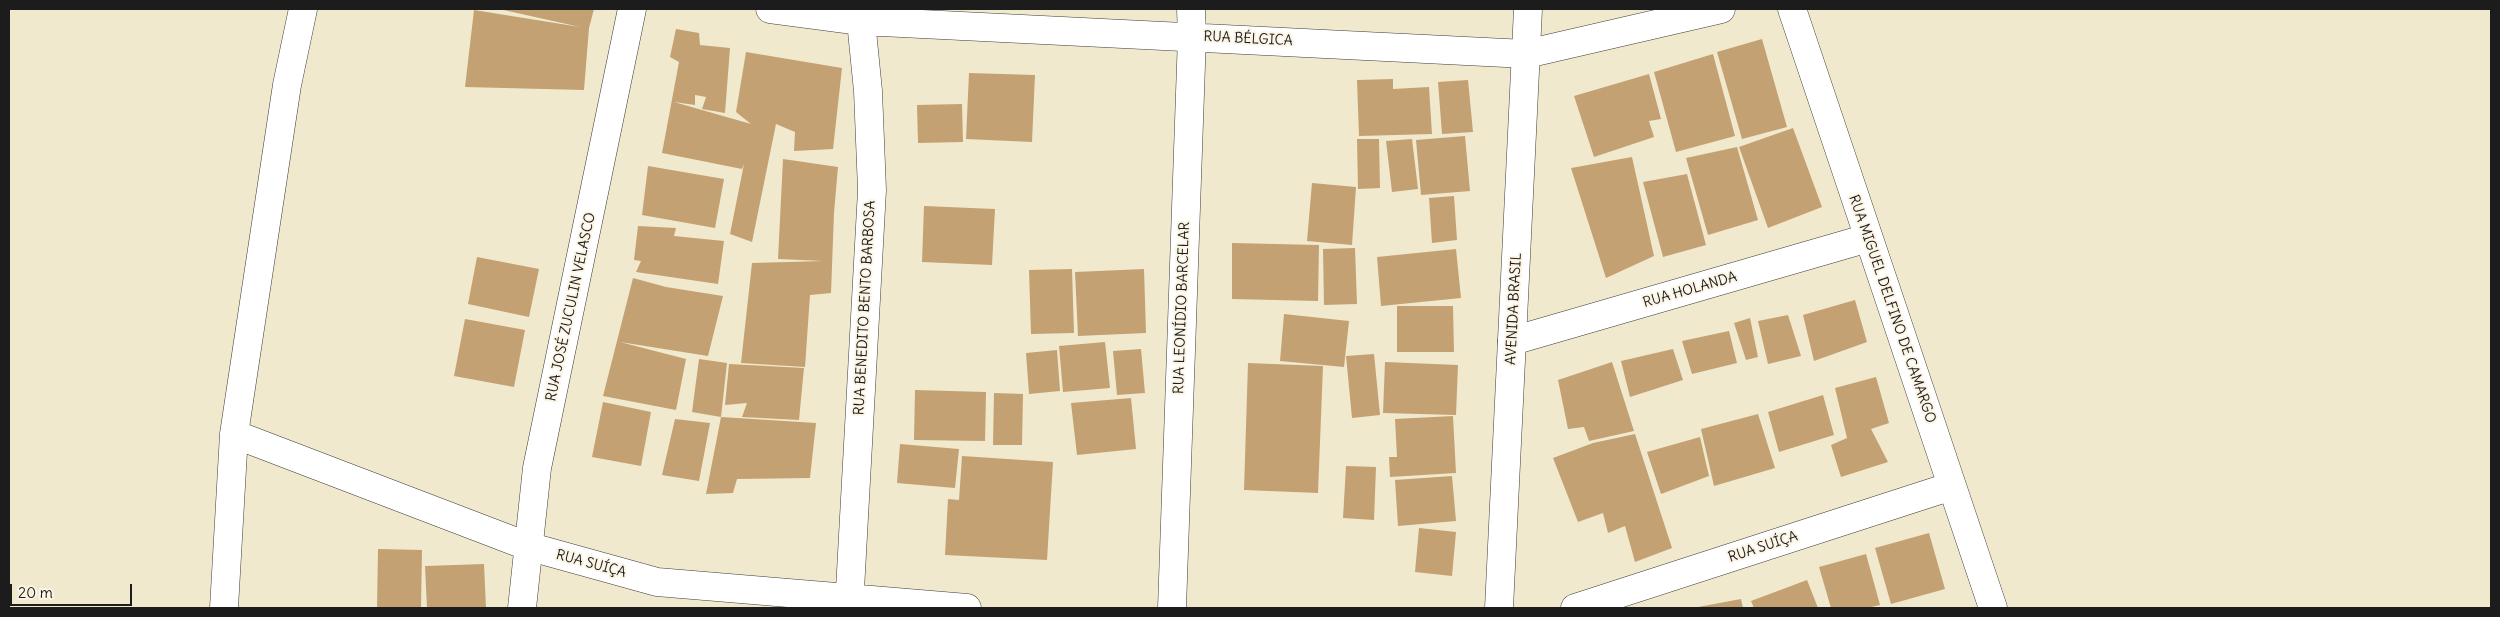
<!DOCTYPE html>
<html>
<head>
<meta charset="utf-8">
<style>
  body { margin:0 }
  #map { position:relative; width:2500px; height:617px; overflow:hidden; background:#f1e9cd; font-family:Delius,sans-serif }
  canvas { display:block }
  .frame { position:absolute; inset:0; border:10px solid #1c1c1c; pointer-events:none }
  .scale { position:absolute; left:10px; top:584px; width:122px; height:22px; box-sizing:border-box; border:2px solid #1c1c1c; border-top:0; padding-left:6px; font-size:15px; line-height:18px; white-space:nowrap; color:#1c1c1c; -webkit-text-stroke:4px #fcf5e5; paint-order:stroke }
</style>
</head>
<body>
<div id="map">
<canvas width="2500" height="617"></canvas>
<div class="frame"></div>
<div class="scale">20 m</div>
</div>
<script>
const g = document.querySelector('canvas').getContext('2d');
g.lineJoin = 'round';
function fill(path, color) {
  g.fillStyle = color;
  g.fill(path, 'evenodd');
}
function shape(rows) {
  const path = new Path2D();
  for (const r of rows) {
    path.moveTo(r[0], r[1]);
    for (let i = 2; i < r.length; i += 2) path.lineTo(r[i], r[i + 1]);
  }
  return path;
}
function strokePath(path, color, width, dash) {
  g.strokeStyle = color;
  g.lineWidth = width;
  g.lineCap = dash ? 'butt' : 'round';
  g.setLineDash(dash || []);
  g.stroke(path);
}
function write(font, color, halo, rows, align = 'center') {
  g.font = font + ' Delius,sans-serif';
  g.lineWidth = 4;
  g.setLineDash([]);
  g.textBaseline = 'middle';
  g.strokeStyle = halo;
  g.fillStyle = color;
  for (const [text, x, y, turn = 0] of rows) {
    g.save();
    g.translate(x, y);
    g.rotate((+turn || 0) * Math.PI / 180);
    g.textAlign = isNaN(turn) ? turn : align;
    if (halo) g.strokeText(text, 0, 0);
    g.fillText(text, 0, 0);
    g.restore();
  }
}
fill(shape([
  [499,9,594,9,589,28,584,90,465,87,474,10,580,27],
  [676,29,699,33,700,45,730,48,725,113,702,109,706,97,695,95,695,105,674,102,751,124,736,112,746,52,842,68,833,149,794,151,795,132,776,124,752,242,730,234,744,164,742,169,662,153,679,62,670,57],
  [1762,39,1787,127,1742,139,1717,52],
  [1713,54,1735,136,1676,152,1654,72],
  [969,73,1035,75,1032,142,966,139],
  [1649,74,1661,119,1649,121,1654,137,1594,157,1574,96],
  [1393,79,1393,89,1429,87,1432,134,1359,136,1357,80],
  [1468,80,1473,132,1442,134,1438,82],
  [962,104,963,142,918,143,917,105],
  [1793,128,1822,207,1768,228,1739,147],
  [1465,136,1470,191,1421,195,1416,140],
  [1357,139,1379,139,1380,188,1358,189],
  [1412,139,1418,189,1392,192,1386,141],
  [1737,147,1758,220,1708,235,1686,158],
  [1632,157,1654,256,1606,278,1571,168],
  [783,159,838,167,834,213,831,293,810,295,805,367,741,363,752,263,823,261,778,259],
  [648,166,724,179,715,228,642,215],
  [1687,174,1706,245,1663,257,1643,182],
  [1312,183,1356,187,1352,245,1307,241],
  [1454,196,1457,240,1432,243,1429,198],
  [924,206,995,209,992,265,922,262],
  [638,226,676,228,674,236,724,241,718,284,636,272,641,261,634,260],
  [1232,243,1319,245,1318,301,1232,299],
  [1355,248,1357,304,1324,305,1323,249],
  [1456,249,1461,298,1381,306,1377,257],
  [477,257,539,269,529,317,468,304],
  [1072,269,1074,333,1031,334,1029,270],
  [1144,269,1146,333,1078,336,1075,272],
  [633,278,666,287,723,296,708,356,620,342,686,359,676,410,603,396],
  [1855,300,1867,342,1814,361,1803,315],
  [1397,306,1453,306,1454,352,1397,352],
  [1284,314,1349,321,1344,367,1280,361],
  [1788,315,1801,356,1768,364,1758,321],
  [1750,318,1758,357,1746,360,1734,323],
  [465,319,525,330,514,387,454,376],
  [1729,331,1737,363,1692,374,1682,341],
  [1105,342,1110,388,1063,392,1059,346],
  [1141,349,1145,393,1117,395,1113,351],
  [1673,349,1683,380,1630,397,1621,361],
  [1057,350,1060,391,1029,394,1026,353],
  [1374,354,1380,415,1352,418,1346,356],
  [699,359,727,363,721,417,692,412],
  [1385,362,1458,365,1456,415,1383,413],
  [1612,362,1634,431,1589,441,1584,427,1568,429,1558,380],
  [1248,363,1323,366,1318,493,1244,490],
  [729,364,804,368,799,420,742,417,747,403,725,405],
  [1876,377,1889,423,1871,429,1888,462,1841,477,1831,445,1847,438,1835,388],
  [915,390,986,392,985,441,914,440],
  [994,393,1023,394,1022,445,993,445],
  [1823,395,1834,435,1779,452,1768,412],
  [1131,398,1136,449,1077,455,1071,403],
  [603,402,651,412,641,466,592,457],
  [1758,414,1775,468,1714,486,1701,429],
  [1453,416,1456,473,1390,477,1389,457,1397,457,1395,419],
  [721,417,816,423,810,478,737,479,733,493,706,494],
  [675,419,710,423,699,481,662,475],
  [1635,434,1672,548,1635,562,1625,526,1608,533,1603,513,1578,522,1553,458,1593,443],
  [1700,437,1709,476,1661,494,1647,452],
  [900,444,959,449,955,488,897,483],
  [962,456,1053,462,1047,560,945,555,948,499,959,500],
  [1346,466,1376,467,1374,520,1343,518],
  [1452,476,1456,521,1398,526,1395,480],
  [1419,528,1456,532,1452,576,1415,572],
  [1929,533,1945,589,1891,604,1875,548],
  [378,549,422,550,421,608,377,608],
  [1866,554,1880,605,1867,608,1831,608,1819,567],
  [484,564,486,608,427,608,425,566],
  [1807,580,1818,608,1754,608,1751,601],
  [1741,599,1743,608,1699,608,1698,607]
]), '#c4a172');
const street = shape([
  [770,9,861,21,1526,54,1721,9],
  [1792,9,1993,608],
  [1512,341,1868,238],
  [234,434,527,546,657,582,967,608],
  [224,608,234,434,287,85,303,9],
  [522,608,537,468,632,9],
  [849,608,872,190,868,91,861,21,856,9],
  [1172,608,1192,36,1191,9],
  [1575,608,1952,486]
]);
const secondary = shape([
  [1499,608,1528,9]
]);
strokePath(street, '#3c3b37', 29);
strokePath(secondary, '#3c3b37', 29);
strokePath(street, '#fff', 28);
strokePath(secondary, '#fff', 28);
write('14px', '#1c1c1c', '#fcf5e5', [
  ["RUA BÉLGICA",1248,39,3],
  ["RUA HOLANDA",1690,290,-16],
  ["RUA JOSÉ ZUCULIN VELASCO",571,307,-78],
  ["RUA BENEDITO BENTO BARBOSA",865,308,-87],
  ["RUA LEONÍDIO BARCELAR",1182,308,-88],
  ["AVENIDA BRASIL",1514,309,-87],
  ["RUA MIGUEL DELFINO DE CAMARGO",1892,309,71],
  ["RUA SUÍÇA",1763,547,-18],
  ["RUA SUÍÇA",591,564,15]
]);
</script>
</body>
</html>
